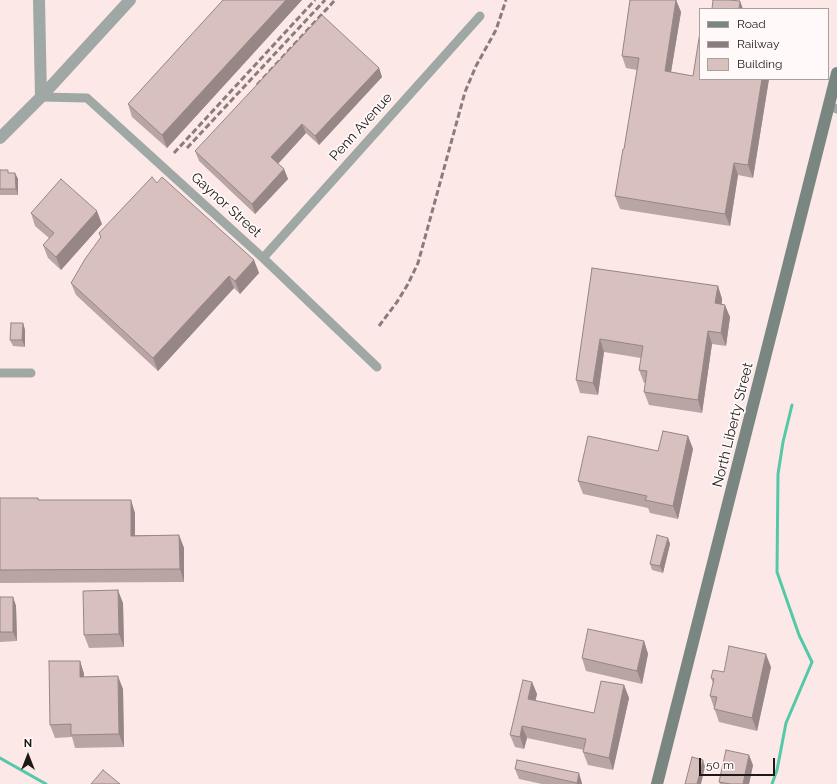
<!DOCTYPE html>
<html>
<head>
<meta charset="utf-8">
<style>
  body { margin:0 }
  #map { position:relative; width:837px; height:784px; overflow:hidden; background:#fce9e7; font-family:Raleway,sans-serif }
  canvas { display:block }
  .legend { position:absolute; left:699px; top:8px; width:130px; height:72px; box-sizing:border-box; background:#fffaf9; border:1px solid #a6a09f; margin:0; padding:5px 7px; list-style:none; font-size:12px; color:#201818 }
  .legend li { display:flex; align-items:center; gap:8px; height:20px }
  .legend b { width:20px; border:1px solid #a6a09f }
  .north { position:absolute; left:8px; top:736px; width:40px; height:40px; -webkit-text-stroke:3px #fffaf9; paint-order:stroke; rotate:0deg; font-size:11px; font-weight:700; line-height:16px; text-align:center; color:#201818 }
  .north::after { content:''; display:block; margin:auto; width:14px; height:18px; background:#201818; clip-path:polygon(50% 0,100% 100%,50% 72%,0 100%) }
  .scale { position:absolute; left:699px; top:758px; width:76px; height:18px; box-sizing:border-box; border:2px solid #201818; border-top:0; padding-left:5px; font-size:12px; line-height:14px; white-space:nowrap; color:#201818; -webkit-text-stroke:3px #fffaf9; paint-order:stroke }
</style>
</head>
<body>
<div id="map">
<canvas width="837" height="784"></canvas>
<ul class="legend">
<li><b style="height:5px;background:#798681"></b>Road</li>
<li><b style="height:5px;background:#897c7b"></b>Railway</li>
<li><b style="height:11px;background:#d7c0be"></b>Building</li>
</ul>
<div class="north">N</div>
<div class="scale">50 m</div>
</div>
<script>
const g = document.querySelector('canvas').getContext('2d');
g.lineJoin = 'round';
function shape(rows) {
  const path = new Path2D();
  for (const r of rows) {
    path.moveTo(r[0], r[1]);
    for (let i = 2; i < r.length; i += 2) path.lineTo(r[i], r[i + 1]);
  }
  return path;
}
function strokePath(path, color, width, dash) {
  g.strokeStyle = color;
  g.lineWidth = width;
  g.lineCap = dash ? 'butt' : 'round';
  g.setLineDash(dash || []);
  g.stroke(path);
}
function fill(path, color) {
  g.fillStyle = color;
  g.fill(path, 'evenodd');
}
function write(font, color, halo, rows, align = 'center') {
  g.font = font + ' Raleway,sans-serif';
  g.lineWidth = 3.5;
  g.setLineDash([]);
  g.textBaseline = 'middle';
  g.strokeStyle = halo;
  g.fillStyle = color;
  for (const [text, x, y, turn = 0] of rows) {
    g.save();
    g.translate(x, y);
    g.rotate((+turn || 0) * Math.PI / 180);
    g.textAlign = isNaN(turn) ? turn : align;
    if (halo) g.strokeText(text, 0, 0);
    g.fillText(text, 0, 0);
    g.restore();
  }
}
strokePath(shape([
  [0,758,46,784],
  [772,784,777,770,786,723,812,662,799,635,777,572,778,474,783,442,792,405]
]), '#54c8a7', 3);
strokePath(shape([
  [41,97,87,98,263,258,377,367],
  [829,106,837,109],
  [263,258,480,16],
  [0,373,31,373]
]), '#9fa8a5', 9);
strokePath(shape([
  [39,0,41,97],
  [0,138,41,97,130,0]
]), '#9fa8a5', 12);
strokePath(shape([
  [657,784,837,73]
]), '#798681', 12);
strokePath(shape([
  [257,85,335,0],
  [187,148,325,0],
  [174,153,315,0],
  [379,326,397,302,408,284,418,263,465,92,476,66,496,30,506,0]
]), '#897c7b', 3, [6, 3]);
fill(shape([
  [223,0,302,0,167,148,132,117,128,104],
  [630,0,676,0,681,12,671,72,693,76,769,79,753,178,738,175,730,226,620,209,615,196,624,149,637,70,626,68,622,56],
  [379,68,382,77,319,145,306,133,278,164,284,169,288,179,255,214,199,161,195,151],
  [0,170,9,173,15,173,18,179,18,195,0,195],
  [157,183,254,260,259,273,240,294,234,288,158,371,76,295,71,283,101,238,99,233],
  [31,213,102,224,61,270,48,258,43,245,49,238,35,226],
  [592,268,718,286,722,299,722,304,730,317,726,346,712,344,702,413,649,405,644,392,646,383,644,383,639,370,641,358,604,352,598,395,580,393,576,380],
  [23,323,25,330,25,347,13,346,10,340],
  [688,436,693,449,678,519,650,513,648,508,583,494,578,481,658,451],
  [0,498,38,498,39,500,135,513,135,535,179,535,184,548,184,582,0,583],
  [668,538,670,544,663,573,652,570,650,564],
  [0,597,13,597,16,606,17,641,0,642],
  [123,603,124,647,89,648,84,635],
  [644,641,648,654,642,684,586,671,582,658],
  [80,661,84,674,84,677,123,689,124,747,75,748,72,737,55,738,50,725],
  [771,667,757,731,719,722,710,696,713,683,711,678,724,672],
  [532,682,537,694,535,701,594,713,624,685,629,698,613,770,588,765,583,752,584,750,527,738,524,749,515,747,510,735],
  [753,765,749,784,720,784,719,782],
  [515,769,582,783,582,784,542,784,519,779]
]), '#b9a5a3');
fill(shape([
  [286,0,302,0,167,148,162,135],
  [676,0,681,12,669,84,665,71],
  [740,1,743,9,739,9],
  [379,68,382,77,319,145,315,136],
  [762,79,769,79,753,178,748,165],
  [302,124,306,133,275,167,271,157],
  [734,163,738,175,730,226,725,214],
  [284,169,288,179,255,214,252,204],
  [15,173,18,179,18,195,16,189],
  [97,211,102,224,61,270,56,257],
  [254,260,259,273,240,294,235,281],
  [229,276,234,288,158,371,153,358],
  [718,286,722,299,720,316,715,303],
  [725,305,730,317,726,346,721,333],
  [23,323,25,330,25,347,22,340],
  [708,331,712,344,702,413,698,400],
  [600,339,604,352,598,395,593,383],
  [688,436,693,449,678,519,673,506],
  [131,500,135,513,135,548,131,536],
  [179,535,184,548,184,582,180,569],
  [668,538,670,544,663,573,660,566],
  [118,590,123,603,124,647,119,634],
  [13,597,16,606,17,641,13,632],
  [644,641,648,654,642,684,637,671],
  [766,654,771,667,757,731,752,718],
  [80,661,84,674,84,690,80,677],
  [118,676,123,689,124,747,119,734],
  [532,682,537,694,533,712,528,699],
  [624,685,629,698,613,770,609,758],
  [522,726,527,738,524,749,520,737],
  [749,755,753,765,749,784,743,784],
  [703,760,705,767,701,784,697,784],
  [579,773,582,783,582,784,577,784,577,783]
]), '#968685');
const building = shape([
  [223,0,286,0,162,135,128,104,223,0],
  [630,0,676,0,665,71,693,76,700,32,700,79,762,79,748,165,734,163,725,214,615,196,623,149,624,149,639,58,622,56,630,0],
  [713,0,729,0,740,1,739,9,712,9,713,0],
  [322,15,379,68,315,136,302,124,271,157,284,169,252,204,195,151,322,15],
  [0,170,8,170,8,173,15,173,16,189,0,189,0,170],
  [152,177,157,183,162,177,254,260,235,281,229,276,153,358,71,283,85,259,101,237,99,233,152,177],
  [61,179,97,211,56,257,43,245,54,233,31,213,61,179],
  [592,268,718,286,715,303,725,305,721,333,708,331,698,400,644,392,647,371,639,370,643,346,600,339,593,383,576,380,592,268],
  [11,323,23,323,22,340,10,340,11,323],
  [663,431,688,436,673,506,645,500,647,496,578,481,588,436,658,451,663,431],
  [0,498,38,498,38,500,131,500,131,536,179,535,180,569,0,570,0,498],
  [657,535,668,538,660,566,650,564,657,535],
  [118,590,119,634,84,635,83,591,118,590],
  [0,597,13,597,13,632,0,632,0,597],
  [588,629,644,641,637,671,582,658,588,629],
  [729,646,766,654,752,718,714,709,717,697,710,696,714,679,711,678,713,670,724,672,729,646],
  [49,661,80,661,80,677,118,676,119,734,71,735,71,724,50,725,49,661],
  [523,680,532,682,528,699,594,713,601,681,624,685,609,758,583,752,586,739,522,726,520,737,510,735,523,680],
  [726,750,749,755,743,784,731,784,719,782,726,750],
  [692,757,703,760,697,784,685,784,692,757],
  [517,760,579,773,577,783,515,769,517,760],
  [103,770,120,784,91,784,103,770]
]);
fill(building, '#d7c0be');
strokePath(building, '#968685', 1);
write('14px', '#201818', '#fffaf9', [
  ["Penn Avenue",361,127,-48],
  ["Gaynor Street",226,205,42],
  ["North Liberty Street",733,425,-76]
]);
</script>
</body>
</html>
